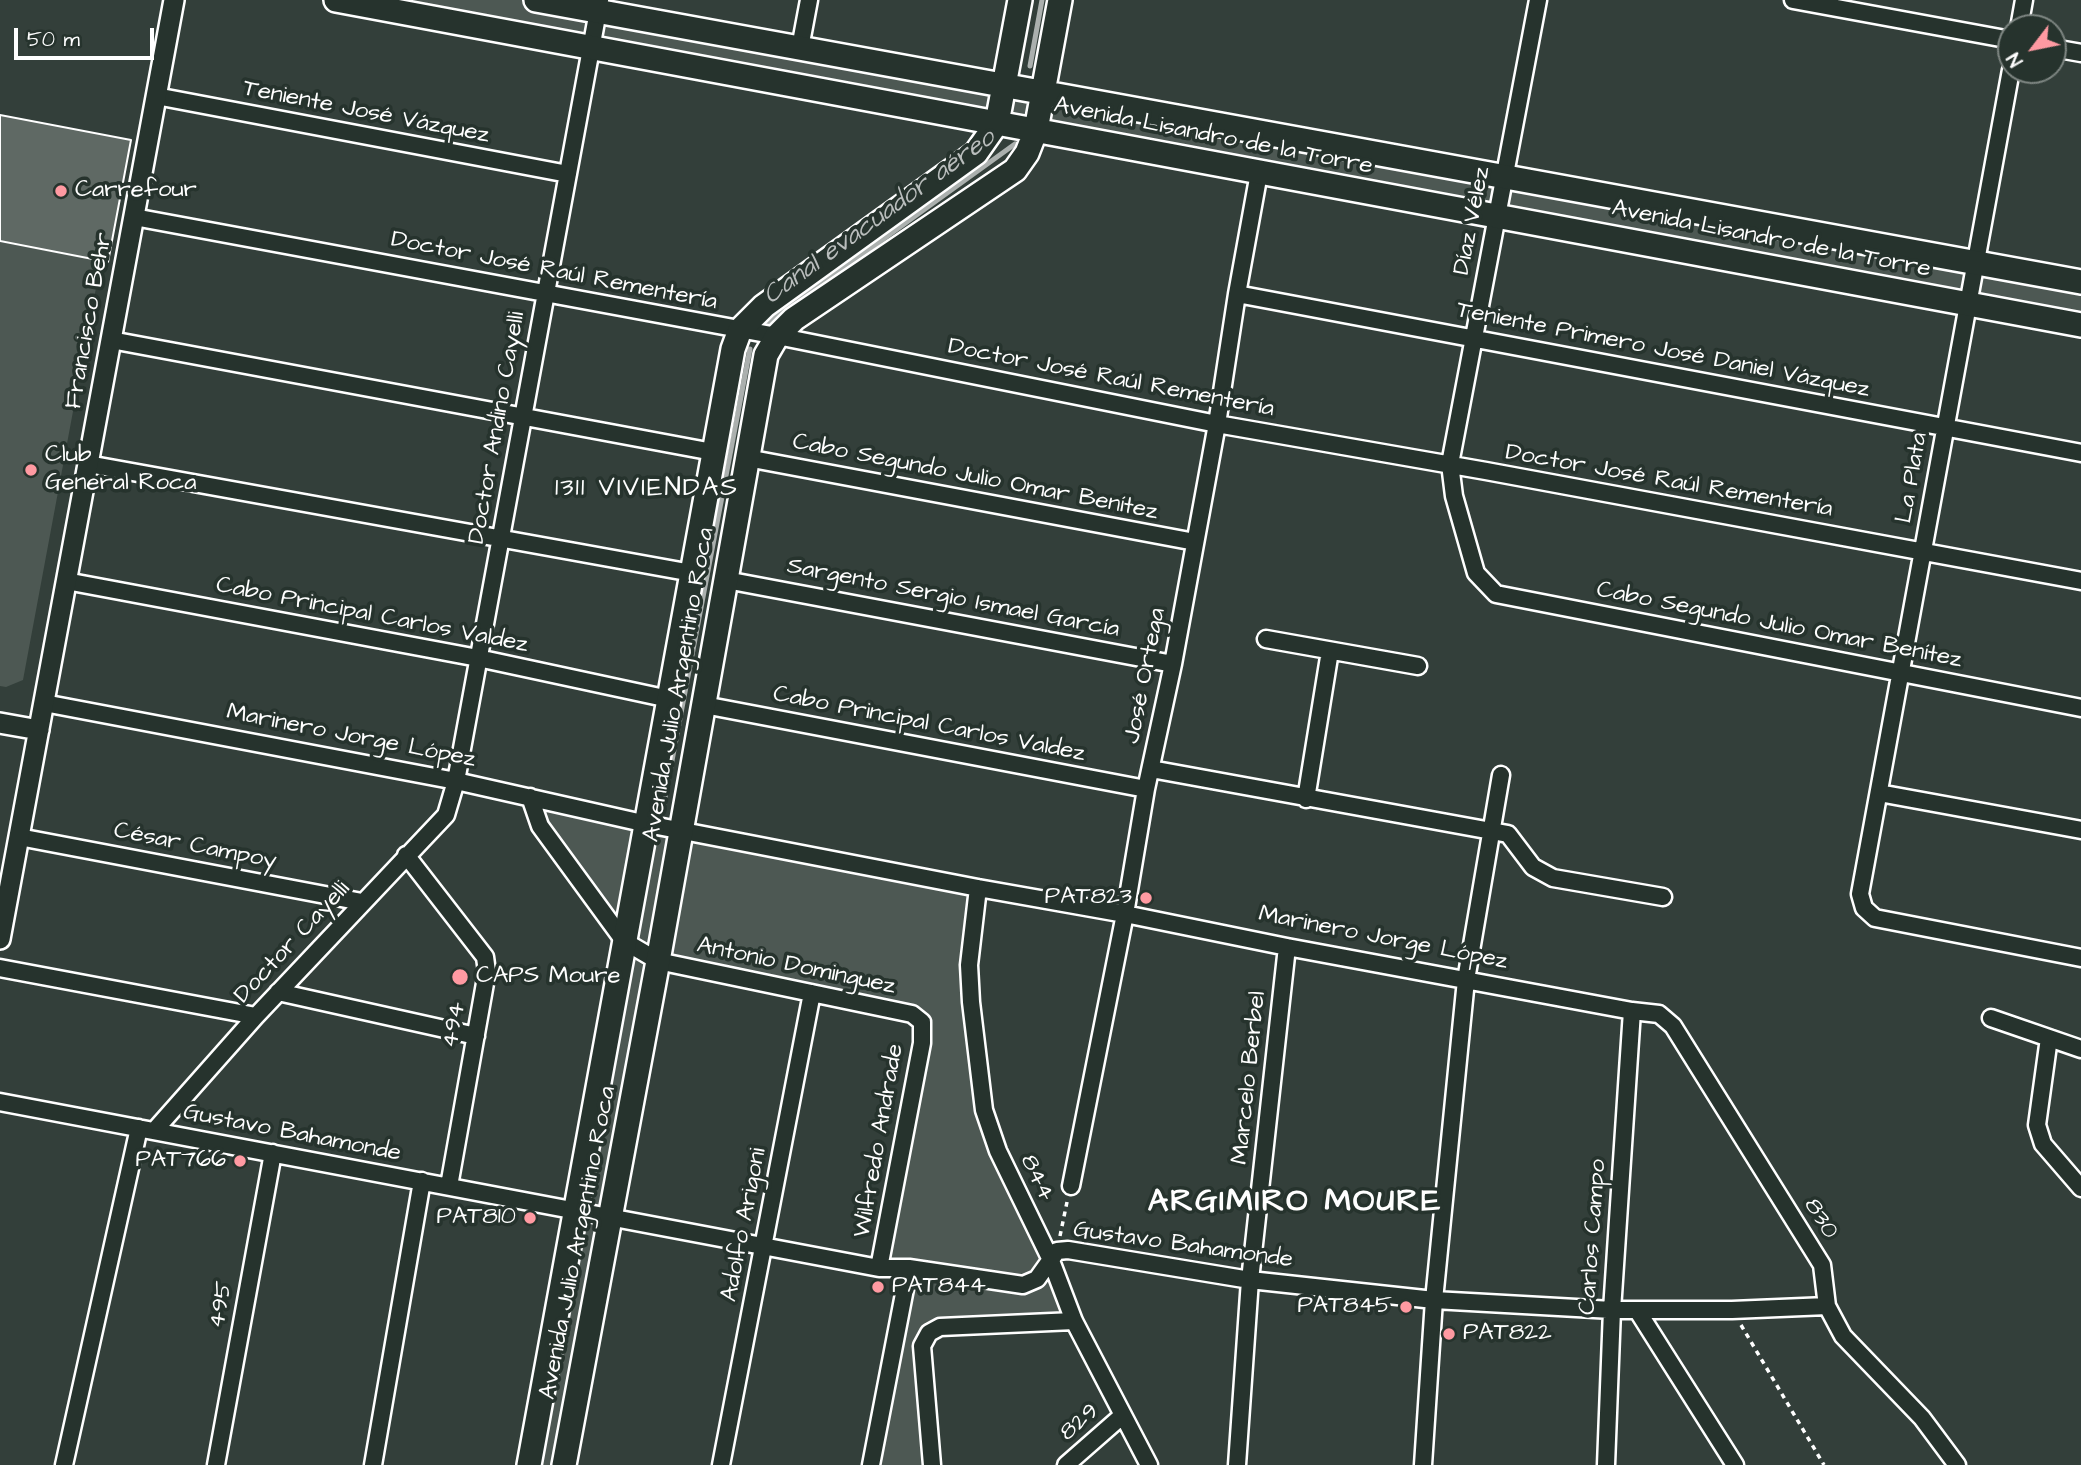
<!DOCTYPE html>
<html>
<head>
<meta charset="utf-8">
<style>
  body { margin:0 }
  #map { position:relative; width:2081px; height:1465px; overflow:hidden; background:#333f3a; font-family:"Architects Daughter",sans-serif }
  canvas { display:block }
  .north { position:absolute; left:1997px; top:14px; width:70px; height:70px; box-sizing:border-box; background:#26332d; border:2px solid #7d8581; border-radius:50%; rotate:238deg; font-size:19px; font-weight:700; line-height:28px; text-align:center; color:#fff }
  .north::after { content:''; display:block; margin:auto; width:24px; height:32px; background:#ff9aa2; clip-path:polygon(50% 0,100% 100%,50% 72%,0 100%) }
  .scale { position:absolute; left:14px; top:28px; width:140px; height:32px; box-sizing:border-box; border:4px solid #fff; border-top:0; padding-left:9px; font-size:21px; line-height:24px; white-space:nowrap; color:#fff; -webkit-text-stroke:5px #26332d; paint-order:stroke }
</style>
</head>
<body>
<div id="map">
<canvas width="2081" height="1465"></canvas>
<div class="north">N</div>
<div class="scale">50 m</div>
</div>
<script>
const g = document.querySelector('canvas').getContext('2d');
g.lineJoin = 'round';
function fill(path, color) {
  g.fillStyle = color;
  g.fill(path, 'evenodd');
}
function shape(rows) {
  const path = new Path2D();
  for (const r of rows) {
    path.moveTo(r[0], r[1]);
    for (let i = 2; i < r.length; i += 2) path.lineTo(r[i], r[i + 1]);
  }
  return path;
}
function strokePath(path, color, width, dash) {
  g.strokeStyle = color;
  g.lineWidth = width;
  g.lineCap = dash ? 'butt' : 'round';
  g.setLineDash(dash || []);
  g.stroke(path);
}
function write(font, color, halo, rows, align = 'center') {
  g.font = font + ' "Architects Daughter",sans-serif';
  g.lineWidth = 7;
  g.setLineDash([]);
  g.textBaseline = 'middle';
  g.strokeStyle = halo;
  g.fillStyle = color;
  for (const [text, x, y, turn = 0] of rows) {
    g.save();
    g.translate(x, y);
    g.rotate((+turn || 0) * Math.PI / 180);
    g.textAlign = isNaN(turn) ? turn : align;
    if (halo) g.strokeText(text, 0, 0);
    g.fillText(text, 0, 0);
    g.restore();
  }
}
fill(shape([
  [336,0,536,0,2081,282,2081,325],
  [0,242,101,261,23,680,6,687,0,686],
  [530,797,978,888,969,965,984,1110,1074,1321,929,1333,932,1465,871,1465,909,1269,879,1268,922,1022,658,961,564,1465,529,1465,624,941]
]), '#4d5853');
strokePath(shape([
  [1030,66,1042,0],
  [767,323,1015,144],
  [663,808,750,349]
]), '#abb0ae', 5);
const building = shape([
  [0,115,131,140,108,262,0,241,0,115]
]);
fill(building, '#5f6964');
strokePath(building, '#fff', 2);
const minor = shape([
  [1538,0,1450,464,1454,496,1476,573,1496,594,2081,708],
  [1793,0,2011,40],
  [2019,28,2024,0],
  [800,48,809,0],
  [2053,48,2081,53],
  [2011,70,1860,894,1864,908,1875,918,2081,958],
  [156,96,568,174],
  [134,217,777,336,1217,424,1486,471,2081,581],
  [1237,294,2081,453],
  [111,340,713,452],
  [747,458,1195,542],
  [88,464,692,573],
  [726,580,1173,664],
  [66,581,478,658,669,699],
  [1266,639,1418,666],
  [44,703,456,781,647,824,978,888,1125,914,1287,947,1632,1011,1659,1014,1673,1026,1822,1265,1827,1306,1843,1336,1922,1418,1957,1465],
  [704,705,1146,789],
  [1151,769,1508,834,1533,867,1553,878,1663,897],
  [1879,793,2081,830],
  [530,797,540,826,624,941,658,961,912,1014,922,1022,922,1043,879,1268],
  [1306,799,1330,651],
  [19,837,362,902],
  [406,855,485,957,487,972,449,1186],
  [978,888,969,965,971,1002,984,1110,998,1151,1050,1258,1074,1321,1149,1465],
  [0,968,256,1016],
  [278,992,476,1036],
  [1991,1018,2081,1049],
  [2049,1038,2037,1125,2043,1144,2081,1188],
  [0,1102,879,1268,909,1268,1023,1285,1037,1279,1057,1251,1068,1250,1250,1280,1434,1300,1612,1310,1732,1310,1827,1306],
  [154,1131,256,1016,446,815,456,781,600,0],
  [1071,1186,1125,914,1146,789,1173,664,1217,424,1237,294,1259,173],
  [1637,1310,1735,1465],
  [64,1465,139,1128],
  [216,1465,273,1153],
  [373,1465,422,1181],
  [721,1465,812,993],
  [871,1465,909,1268],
  [932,1465,922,1346,929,1333,940,1327,1074,1321],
  [1066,1465,1123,1415],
  [1237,1465,1250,1280,1287,947],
  [1423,1465,1434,1300,1466,980,1501,775],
  [1606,1465,1612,1310,1632,1011]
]);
const tertiary = shape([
  [0,723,39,730],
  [0,939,174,0]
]);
const secondary = shape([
  [336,0,2081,325],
  [536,0,2081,282],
  [529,1465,733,349,740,330,764,306,976,153,997,123,1020,0],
  [564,1465,658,961,766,355,777,336,794,319,1015,170,1027,153,1036,130,1060,0]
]);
strokePath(minor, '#fff', 21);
strokePath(tertiary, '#fff', 24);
strokePath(secondary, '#fff', 28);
strokePath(shape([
  [1060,1236,1067,1202],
  [1741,1325,1824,1465]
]), '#fff', 3.5, [5, 5]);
strokePath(minor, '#26332d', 16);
strokePath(tertiary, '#26332d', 19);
strokePath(secondary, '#26332d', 23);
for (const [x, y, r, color] of [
  [61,191,7,"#ff9aa2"],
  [31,470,7,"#ff9aa2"],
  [1146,898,7,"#ff9aa2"],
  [460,977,9,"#ff9aa2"],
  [240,1161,7,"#ff9aa2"],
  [530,1218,7,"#ff9aa2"],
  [878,1287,7,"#ff9aa2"],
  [1406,1307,7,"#ff9aa2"],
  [1449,1334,7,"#ff9aa2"]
]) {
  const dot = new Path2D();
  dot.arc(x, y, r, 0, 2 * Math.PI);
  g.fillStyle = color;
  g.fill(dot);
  strokePath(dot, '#26332d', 2.5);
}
write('24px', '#fff', '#26332d', [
  ["Teniente José Vázquez",366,113,11],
  ["Avenida Lisandro de la Torre",1213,137,11],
  ["Díaz Vélez",1473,221,-79],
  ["Avenida Lisandro de la Torre",1771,240,11],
  ["Doctor José Raúl Rementería",554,272,11],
  ["Francisco Behr",90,321,-80],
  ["Teniente Primero José Daniel Vázquez",1663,351,11],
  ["Doctor José Raúl Rementería",1111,379,11],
  ["Doctor Andino Cayelli",498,428,-80],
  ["Cabo Segundo Julio Omar Benítez",975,478,11],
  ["La Plata",1913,478,-80],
  ["Doctor José Raúl Rementería",1669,482,10],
  ["Sargento Sergio Ismael García",953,599,11],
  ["Cabo Principal Carlos Valdez",372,616,11],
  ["Cabo Segundo Julio Omar Benítez",1779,626,11],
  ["José Ortega",1146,676,-79],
  ["Avenida Julio Argentino Roca",680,685,-80],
  ["Cabo Principal Carlos Valdez",929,725,11],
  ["Marinero Jorge López",351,737,11],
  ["César Campoy",195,847,11],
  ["Marinero Jorge López",1383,939,11],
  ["Doctor Cayelli",293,943,-47],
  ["Antonio Dominguez",796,967,12],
  ["494",455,1025,-80],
  ["Marcelo Berbel",1250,1078,-84],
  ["Gustavo Bahamonde",292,1134,11],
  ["Wilfredo Andrade",880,1141,-80],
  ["844",1036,1178,64],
  ["830",1820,1219,58],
  ["Adolfo Arigoni",745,1225,-79],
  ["Carlos Campo",1594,1237,-86],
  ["Avenida Julio Argentino Roca",579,1243,-79],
  ["Gustavo Bahamonde",1183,1246,8],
  ["495",222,1305,-80],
  ["829",1080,1423,-41]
]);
write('24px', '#fff', '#26332d', [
  ["Carrefour",75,191],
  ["Club",45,456],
  ["General Roca",45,484],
  ["PAT823",1132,898,"right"],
  ["CAPS Moure",476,977],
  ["PAT766",226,1161,"right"],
  ["PAT810",516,1218,"right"],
  ["PAT844",892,1287],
  ["PAT845",1392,1307,"right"],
  ["PAT822",1463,1334]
], 'left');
write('italic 26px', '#b9bdbc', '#26332d', [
  ["Canal evacuador aéreo",880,218,-36]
]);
g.letterSpacing = '2px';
write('26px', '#fff', '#26332d', [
  ["1311 VIVIENDAS",647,490]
]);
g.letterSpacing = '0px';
g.letterSpacing = '2px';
write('bold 32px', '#fff', '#26332d', [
  ["ARGIMIRO MOURE",1295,1203]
]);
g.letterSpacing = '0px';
</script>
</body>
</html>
